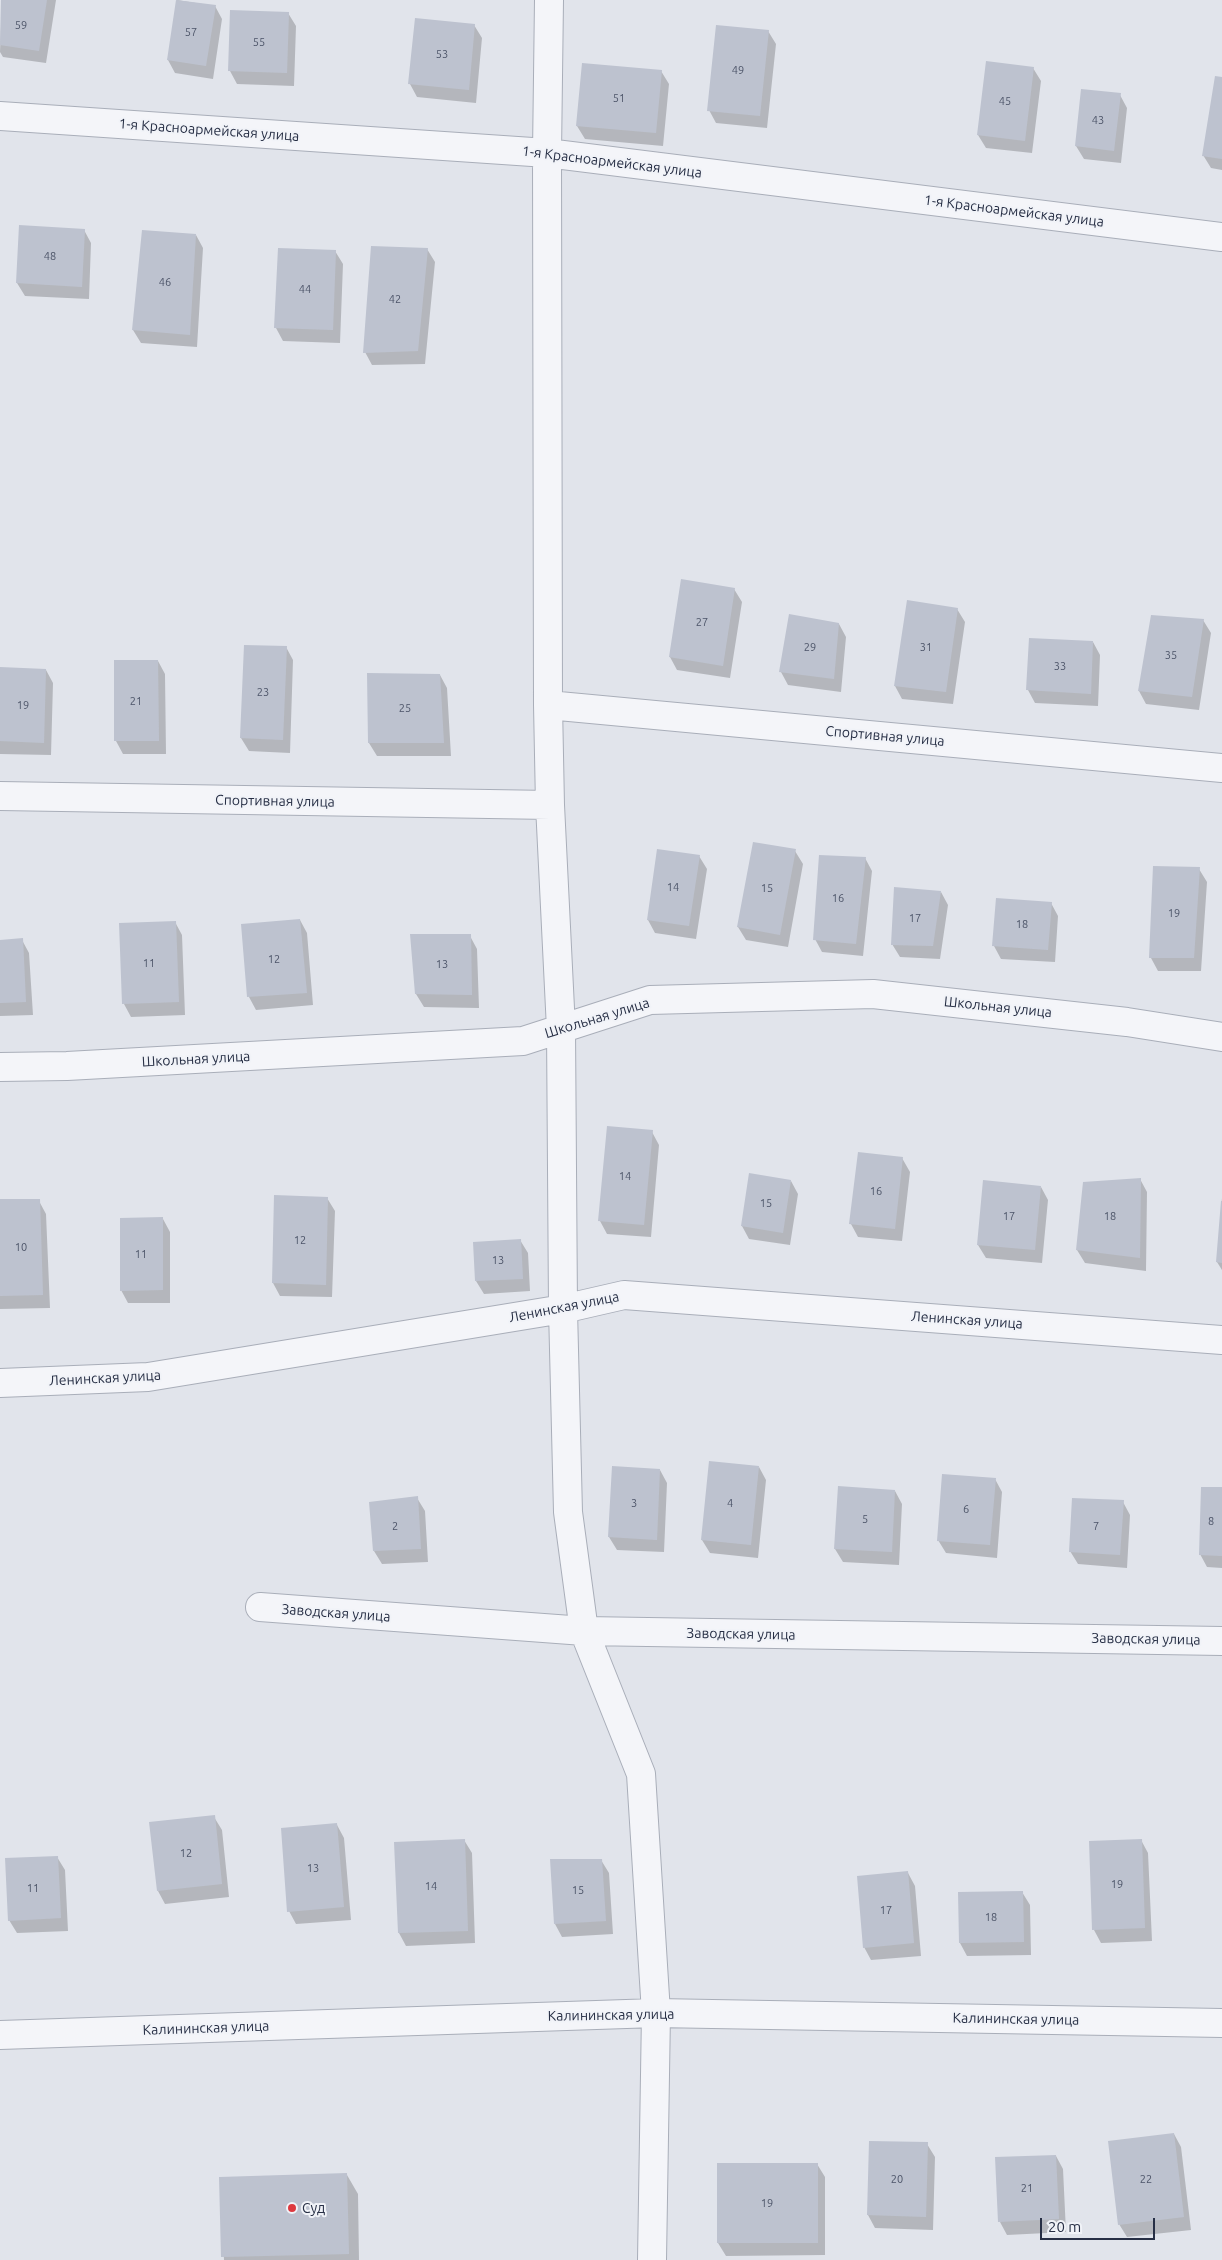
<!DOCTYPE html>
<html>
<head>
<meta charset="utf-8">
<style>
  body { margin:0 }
  #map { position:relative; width:1222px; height:2260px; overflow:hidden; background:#e1e4eb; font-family:Ubuntu,sans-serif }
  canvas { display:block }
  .scale { position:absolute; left:1040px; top:2218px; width:115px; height:22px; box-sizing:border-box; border:2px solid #272f45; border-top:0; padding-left:6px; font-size:15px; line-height:18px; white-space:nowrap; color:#272f45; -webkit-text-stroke:4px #f1f3f8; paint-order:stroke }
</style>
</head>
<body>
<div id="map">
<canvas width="1222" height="2260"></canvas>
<div class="scale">20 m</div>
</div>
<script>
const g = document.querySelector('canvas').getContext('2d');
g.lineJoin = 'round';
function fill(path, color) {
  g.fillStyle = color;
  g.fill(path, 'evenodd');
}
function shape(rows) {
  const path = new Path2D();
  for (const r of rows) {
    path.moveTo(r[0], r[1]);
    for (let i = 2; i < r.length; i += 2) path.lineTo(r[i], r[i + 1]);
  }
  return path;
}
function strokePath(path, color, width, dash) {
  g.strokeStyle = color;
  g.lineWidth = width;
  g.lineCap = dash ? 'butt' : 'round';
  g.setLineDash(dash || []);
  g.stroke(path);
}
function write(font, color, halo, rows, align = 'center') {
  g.font = font + ' Ubuntu,sans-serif';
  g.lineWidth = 4;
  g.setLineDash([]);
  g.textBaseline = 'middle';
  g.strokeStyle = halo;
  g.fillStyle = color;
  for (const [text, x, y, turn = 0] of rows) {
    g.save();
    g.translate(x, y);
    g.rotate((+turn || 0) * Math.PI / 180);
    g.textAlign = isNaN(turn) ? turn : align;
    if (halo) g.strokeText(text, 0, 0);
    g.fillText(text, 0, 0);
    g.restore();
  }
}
fill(shape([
  [2,0,56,0,46,63,3,57,0,52],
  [177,0,215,6,222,19,213,79,175,73,168,60],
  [288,13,296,26,294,86,237,84,230,71],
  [474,25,482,38,476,103,417,97,410,84],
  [768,31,776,44,767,128,716,123,709,110],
  [1033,68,1041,81,1032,153,986,148,978,135],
  [661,71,669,84,663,146,585,139,577,126],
  [1222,78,1222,170,1211,168,1203,155],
  [1120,95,1127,108,1121,163,1084,159,1076,146],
  [84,230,91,243,89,299,25,296,17,283],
  [196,235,203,248,197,347,141,343,133,330],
  [427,249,435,262,425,364,372,365,365,352],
  [335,251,343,264,340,343,283,341,276,328],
  [734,589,742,602,730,678,677,670,670,657],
  [957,609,965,622,953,704,902,699,895,686],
  [790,615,839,624,846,637,841,692,788,685,781,672],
  [1203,620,1211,633,1199,710,1146,704,1139,691],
  [1093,642,1100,655,1098,706,1035,703,1028,690],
  [286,647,293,660,290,753,249,751,241,738],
  [115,661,158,661,165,674,166,754,123,754,116,741],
  [0,668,46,670,53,683,51,755,0,754],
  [440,675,447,688,451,756,377,756,369,743],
  [795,851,803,864,788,947,746,940,738,927],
  [699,856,707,869,696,939,655,933,648,920],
  [865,858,872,871,863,956,822,952,815,939],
  [1199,869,1207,882,1201,971,1158,971,1151,958],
  [941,892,948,905,940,959,900,957,892,944],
  [1051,903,1058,916,1055,962,1001,959,994,946],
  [300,920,307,933,313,1005,256,1010,249,997,242,926],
  [175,922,182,935,185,1015,131,1017,124,1004,121,924],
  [412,935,470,936,477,949,479,1008,424,1007,416,994],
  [22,940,29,953,33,1015,0,1016,0,941],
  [652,1132,659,1145,651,1237,607,1234,600,1221],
  [902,1158,910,1172,902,1241,858,1237,851,1224],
  [1140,1179,1147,1192,1146,1271,1085,1263,1077,1250],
  [791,1181,798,1194,790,1245,749,1239,742,1226],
  [1041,1187,1048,1200,1042,1263,986,1258,978,1245],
  [327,1198,335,1211,332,1297,280,1296,273,1283],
  [1222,1198,1222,1270,1217,1262],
  [0,1200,39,1201,46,1214,50,1308,0,1309],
  [163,1219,170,1232,170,1303,128,1303,121,1290],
  [520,1240,528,1253,530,1291,484,1294,476,1281],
  [759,1467,766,1480,758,1558,710,1553,702,1540],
  [660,1470,667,1483,664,1552,617,1550,609,1537],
  [995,1479,1002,1492,997,1558,946,1553,938,1540],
  [1222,1488,1222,1568,1207,1567,1200,1554],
  [895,1491,902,1504,899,1565,843,1562,835,1549],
  [417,1498,425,1511,428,1562,382,1564,374,1551],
  [1123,1502,1130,1515,1127,1568,1078,1564,1070,1551],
  [214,1817,222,1830,229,1897,165,1904,158,1891],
  [337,1825,344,1838,351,1920,296,1924,289,1911],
  [464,1840,472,1853,475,1943,406,1946,399,1933],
  [1141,1840,1148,1853,1152,1941,1101,1943,1094,1930],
  [57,1857,65,1870,68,1931,17,1933,9,1920],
  [601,1860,609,1873,613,1934,562,1937,555,1924],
  [908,1873,915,1886,921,1956,871,1960,864,1947],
  [1022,1892,1030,1905,1031,1955,967,1956,960,1943],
  [1174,2134,1181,2147,1191,2230,1127,2237,1119,2224],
  [870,2142,927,2144,935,2157,933,2230,875,2228,868,2215],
  [1056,2156,1063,2169,1066,2232,1007,2235,1000,2222],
  [817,2164,825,2177,825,2255,726,2256,718,2243],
  [347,2175,358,2194,359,2260,224,2260,220,2178]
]), '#0003');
fill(shape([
  [1,0,47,0,39,51,0,45],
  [176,0,216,5,206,66,167,60],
  [230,10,289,12,287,73,228,71],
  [415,18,475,24,469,90,408,84],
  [716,25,769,30,760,116,707,111],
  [986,61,1034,67,1025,141,977,135],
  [582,63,662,70,656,133,576,126],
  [1215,76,1222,77,1222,159,1202,156],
  [1081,89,1121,93,1114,151,1075,146],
  [19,225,85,229,82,287,16,283],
  [142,230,196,234,190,335,132,330],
  [371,246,428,248,418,351,363,353],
  [278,248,336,250,333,330,274,328],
  [681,579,735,588,723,666,669,657],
  [907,600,958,608,946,692,894,686],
  [789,614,839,623,834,679,779,672],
  [1151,615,1204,619,1192,697,1138,691],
  [1029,638,1093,641,1091,694,1026,690],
  [244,645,287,646,283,740,240,738],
  [114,660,158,660,159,741,114,741],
  [0,667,46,669,44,743,0,741],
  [367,673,440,674,444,743,368,743],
  [753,842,796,849,780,935,737,927],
  [657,849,700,855,689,926,647,920],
  [819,855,866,857,856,944,813,940],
  [1153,866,1200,867,1194,958,1149,958],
  [894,887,941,891,933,946,891,945],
  [996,898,1052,902,1048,950,992,946],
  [300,919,307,993,247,997,241,924],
  [176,921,179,1002,122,1004,119,923],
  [410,934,471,934,472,995,415,994],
  [23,938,26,1002,0,1003,0,940],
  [607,1126,653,1130,644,1225,598,1221],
  [858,1152,903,1157,895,1229,849,1224],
  [749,1173,791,1180,783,1233,741,1226],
  [1141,1178,1140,1258,1076,1250,1083,1182],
  [983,1180,1041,1186,1035,1250,977,1245],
  [274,1195,328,1197,326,1285,272,1283],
  [0,1199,40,1199,43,1295,0,1296],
  [1221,1201,1222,1201,1222,1263,1216,1262],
  [163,1217,163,1290,120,1291,120,1218],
  [521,1239,523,1279,475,1281,473,1242],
  [709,1461,759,1466,751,1545,701,1540],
  [612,1466,660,1469,657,1540,608,1537],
  [942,1474,996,1478,990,1545,937,1541],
  [838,1486,895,1490,892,1552,834,1549],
  [1201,1487,1222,1487,1222,1556,1199,1555],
  [418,1496,421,1549,373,1551,369,1502],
  [1072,1498,1124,1500,1120,1555,1069,1552],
  [215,1815,222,1884,157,1891,149,1822],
  [337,1823,344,1907,287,1912,281,1828],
  [465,1839,468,1931,398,1933,394,1842],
  [1142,1839,1145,1928,1092,1930,1089,1841],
  [58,1856,61,1918,8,1921,5,1858],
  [550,1859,602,1859,606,1921,554,1924],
  [908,1871,914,1943,863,1948,857,1876],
  [1023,1891,1024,1942,959,1943,958,1892],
  [1174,2133,1184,2217,1118,2225,1108,2141],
  [869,2141,928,2142,926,2217,867,2215],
  [1056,2155,1059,2219,998,2222,995,2157],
  [717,2163,818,2163,818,2243,717,2243],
  [347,2173,349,2254,221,2257,219,2177]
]), '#bdc2cf');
const minor = shape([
  [549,0,547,153,548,705,550,805,561,1029,563,1309,568,1512,584,1631,641,1774,656,2013,652,2260],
  [0,116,547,153,1222,237],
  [548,705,1222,768],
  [0,796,550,805],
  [0,1067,67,1066,523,1041,650,1000,873,994,1127,1022,1222,1037],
  [0,1383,148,1377,563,1309,624,1295,1222,1340],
  [260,1607,584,1631,1222,1641],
  [0,2035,656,2013,1222,2023]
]);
strokePath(minor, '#a9aeb9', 30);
strokePath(minor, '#f4f5f9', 28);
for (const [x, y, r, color] of [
  [292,2208,5,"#dd393f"]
]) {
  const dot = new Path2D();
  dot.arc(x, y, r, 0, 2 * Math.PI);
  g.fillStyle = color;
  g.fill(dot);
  strokePath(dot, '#f1f3f8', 2);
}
write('11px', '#4c5468', null, [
  ["59",21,25],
  ["57",191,32],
  ["55",259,42],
  ["53",442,54],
  ["49",738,70],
  ["51",619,98],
  ["45",1005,101],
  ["43",1098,120],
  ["48",50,256],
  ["46",165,282],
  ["44",305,289],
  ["42",395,299],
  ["27",702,622],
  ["29",810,647],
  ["31",926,647],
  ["35",1171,655],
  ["33",1060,666],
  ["23",263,692],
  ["21",136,701],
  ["19",23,705],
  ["25",405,708],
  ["14",673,887],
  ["15",767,888],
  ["16",838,898],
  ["19",1174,913],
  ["17",915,918],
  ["18",1022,924],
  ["12",274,959],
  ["11",149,963],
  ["13",442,964],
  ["14",625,1176],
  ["16",876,1191],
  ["15",766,1203],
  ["17",1009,1216],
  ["18",1110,1216],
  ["12",300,1240],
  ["10",21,1247],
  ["11",141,1254],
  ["13",498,1260],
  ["3",634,1503],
  ["4",730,1503],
  ["6",966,1509],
  ["5",865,1519],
  ["8",1211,1521],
  ["2",395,1526],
  ["7",1096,1526],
  ["12",186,1853],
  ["13",313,1868],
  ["19",1117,1884],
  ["14",431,1886],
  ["11",33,1888],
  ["15",578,1890],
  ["17",886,1910],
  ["18",991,1917],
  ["20",897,2179],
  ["22",1146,2179],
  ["21",1027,2188],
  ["19",767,2203]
]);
write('14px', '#272f45', '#f1f3f8', [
  ["1-я Красноармейская улица",209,130,4],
  ["1-я Красноармейская улица",612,162,7],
  ["1-я Красноармейская улица",1014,211,7],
  ["Спортивная улица",885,736,5],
  ["Спортивная улица",275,801,1],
  ["Школьная улица",998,1007,6],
  ["Школьная улица",597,1018,-17],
  ["Школьная улица",196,1059,-3],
  ["Ленинская улица",564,1307,-11],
  ["Ленинская улица",967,1320,4],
  ["Ленинская улица",105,1378,-3],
  ["Заводская улица",336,1613,4],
  ["Заводская улица",741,1634,1],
  ["Заводская улица",1146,1639,1],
  ["Калининская улица",611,2015,-1],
  ["Калининская улица",1016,2019,1],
  ["Калининская улица",206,2028,-2]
]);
write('14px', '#272f45', '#f1f3f8', [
  ["Суд",302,2208]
], 'left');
</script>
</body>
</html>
